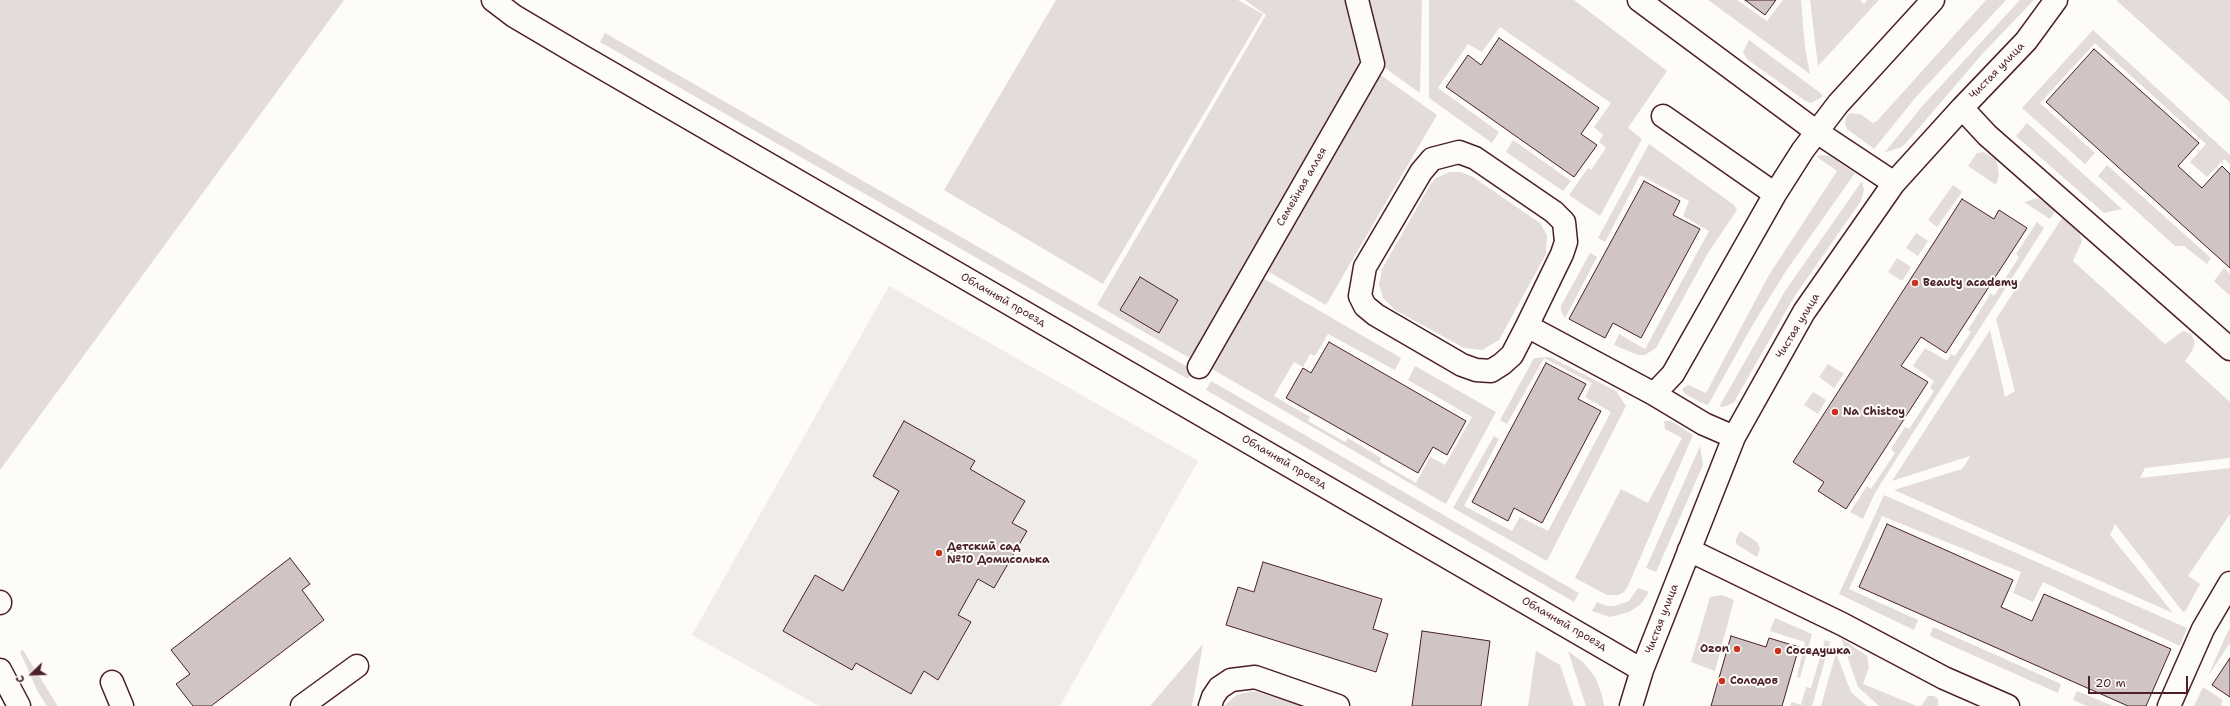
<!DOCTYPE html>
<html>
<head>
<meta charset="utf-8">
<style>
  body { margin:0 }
  #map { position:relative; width:2230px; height:706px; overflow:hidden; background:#fdfcf7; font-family:"Shantell Sans",sans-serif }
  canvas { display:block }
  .north { position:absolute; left:12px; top:654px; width:40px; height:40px; -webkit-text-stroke:3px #fdfcf7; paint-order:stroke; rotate:247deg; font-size:11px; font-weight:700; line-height:16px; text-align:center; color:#4a1f2b }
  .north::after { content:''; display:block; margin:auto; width:14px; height:18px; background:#4a1f2b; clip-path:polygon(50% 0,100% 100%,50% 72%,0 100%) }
  .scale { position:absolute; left:2088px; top:676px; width:100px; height:18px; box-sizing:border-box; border:2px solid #4a1f2b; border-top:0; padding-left:5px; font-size:12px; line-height:14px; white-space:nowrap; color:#4a1f2b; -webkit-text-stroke:3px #fdfcf7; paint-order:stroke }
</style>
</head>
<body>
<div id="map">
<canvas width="2230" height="706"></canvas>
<div class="north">С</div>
<div class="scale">20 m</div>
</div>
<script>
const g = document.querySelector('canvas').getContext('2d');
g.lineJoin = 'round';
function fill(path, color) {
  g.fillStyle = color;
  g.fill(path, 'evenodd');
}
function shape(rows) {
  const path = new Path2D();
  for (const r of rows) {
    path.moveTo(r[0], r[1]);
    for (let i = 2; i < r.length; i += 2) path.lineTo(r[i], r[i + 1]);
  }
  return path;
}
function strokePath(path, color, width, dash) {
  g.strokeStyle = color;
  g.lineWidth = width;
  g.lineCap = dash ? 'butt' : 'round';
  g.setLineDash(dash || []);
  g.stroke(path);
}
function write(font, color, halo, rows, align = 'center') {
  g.font = font + ' "Shantell Sans",sans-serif';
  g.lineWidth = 4;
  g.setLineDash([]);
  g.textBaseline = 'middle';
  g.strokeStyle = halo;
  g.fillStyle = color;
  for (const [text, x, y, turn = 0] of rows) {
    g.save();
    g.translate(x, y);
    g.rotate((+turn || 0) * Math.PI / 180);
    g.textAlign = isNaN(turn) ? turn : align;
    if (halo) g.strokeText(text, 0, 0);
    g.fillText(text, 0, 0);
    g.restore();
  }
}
fill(shape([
  [889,286,1198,461,1060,706,819,706,692,635]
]), '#f0ece8');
fill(shape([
  [0,0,344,0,0,470],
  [1056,0,1238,0,1263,14,1103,284,944,190],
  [1245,0,1352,0,1368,62,1195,361,1097,305,1266,15],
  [1362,0,1422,0,1420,93,1378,63],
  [1429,0,1574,0,1667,71,1628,128,1642,139,1600,216,1569,195,1588,168,1591,170,1606,148,1599,142,1603,135,1594,127,1611,103,1500,27,1482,52,1468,44,1438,88,1499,132,1492,143,1429,98],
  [1708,0,1737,0,1767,21,1783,0,1801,0,1805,48,1810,74],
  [1810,0,1860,0,1864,4,1867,0,1879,0,1818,66],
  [1986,0,2006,0,1916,97,1874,149,1847,129,1845,124,1846,116,1850,113,1860,114,1873,123,1877,121],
  [2020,0,2034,0,1984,52,1906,143,1900,148,1885,152,1924,104],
  [2230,0,2230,102,2117,1,2118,0],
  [2093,30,2230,155,2230,164,2224,159,2207,177,2190,162,2206,144,2095,43,2040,103,2095,153,2085,164,2022,108],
  [605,33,1193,370,1188,379,600,42],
  [1749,40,1823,95,1822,97,1811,103,1804,100,1747,59,1743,52],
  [1375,71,1437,115,1326,305,1260,267],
  [2027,123,2122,209,2104,213,2016,136],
  [1513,140,1571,181,1563,191,1506,152],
  [1649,144,1734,205,1737,210,1708,253,1656,348,1645,355,1638,355,1614,345,1619,334,1645,349,1709,231,1683,216,1689,201,1640,175,1605,242,1598,238],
  [1983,152,1996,159,1999,175,1996,185,1968,166,1977,153],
  [1820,155,1830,156,1855,173,1786,271,1752,326,1708,405,1700,402,1685,394,1682,389,1688,385,1706,393,1769,275,1837,171,1817,157],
  [2107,165,2211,258,2207,264,2184,246,2175,246,2098,176],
  [1450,172,1460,172,1473,177,1540,223,1547,235,1546,254,1499,340,1482,350,1464,348,1395,310,1383,298,1379,285,1382,269,1430,185,1436,178],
  [1862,181,1864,190,1861,201,1794,297,1734,402,1727,406,1719,407,1785,291],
  [1953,185,1962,192,1937,227,1928,220],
  [2038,198,2055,211,2050,219,2024,202],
  [2062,218,2079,232,2082,241,2073,261,2165,344,2183,331,2191,334,2195,342,2192,351,2185,361,2230,402,2230,458,2145,468,2140,478,2230,468,2230,514,2188,576,2200,584,2186,610,2183,612,2115,524,2110,535,2173,613,1894,490,1962,469,1967,462,1970,456,1892,481,1990,330,2005,397,2015,391,1996,319],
  [2037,222,2044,228,1902,450,1875,493,1863,519,1850,512,1867,486,1871,489,1895,453,1891,449,1905,427,1909,429,1934,391,1930,388,1934,381,1913,366,1925,348,1947,361,1951,354,1955,356,1971,332,1968,330,1991,293,1994,296,2019,257,2016,254],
  [1916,233,1928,241,1918,256,1906,248],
  [1590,253,1597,257,1565,318,1561,311,1561,306],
  [1897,258,1911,267,1902,281,1888,272],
  [2224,268,2230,274,2230,296,2214,281],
  [1256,274,1401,358,1395,370,1328,334,1315,356,1310,354,1303,367,1294,362,1274,396,1310,417,1308,421,1345,442,1348,438,1381,458,1380,462,1416,483,1430,457,1445,465,1472,417,1408,380,1415,366,1496,412,1446,504,1205,365],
  [1550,357,1616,391,1626,406,1547,561,1453,508,1494,436,1499,439,1464,506,1512,531,1520,517,1548,531,1611,412,1585,397,1592,383,1544,358,1507,424,1500,420,1534,358],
  [1828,364,1844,374,1834,388,1819,377],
  [1211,381,1579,593,1574,602,1206,390],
  [1813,392,1826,400,1818,414,1804,405],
  [1664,421,1671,421,1693,435,1628,586,1624,592,1618,595,1607,595,1575,578,1621,489,1648,503,1682,438,1665,429],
  [1700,446,1703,465,1656,572,1646,568],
  [1884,495,2187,628,2180,646,2043,582,2033,602,2013,593,2021,572,1882,516,1849,589,1918,620,1914,630,1839,594],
  [1740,531,1757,542,1760,549,1757,557,1736,544,1736,539],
  [1638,588,1649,592,1641,604,1629,612,1610,617,1592,611,1597,602,1607,606,1615,606,1629,601],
  [1722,595,1734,600,1715,671,1691,662,1710,597],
  [1775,618,1812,634,1800,678,1797,677,1805,642,1770,631],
  [1933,627,2061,684,2058,693,1930,636],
  [2230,628,2230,643,2208,676,2227,633],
  [1841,638,1867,656,1869,667,1863,684,1917,706,1879,706,1858,687],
  [1825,640,1830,642,1812,706,1790,706,1792,702,1801,705,1806,687,1811,688],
  [1203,644,1192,706,1150,706],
  [23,650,57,705,57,706,47,706,38,692,20,652],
  [1536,651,1560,665,1574,706,1528,706],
  [1568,651,1583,662,1595,677,1602,695,1604,706,1586,706],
  [1836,653,1851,692,1867,706,1821,706],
  [2203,687,2223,700,2221,705,2222,706,2194,706],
  [1254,691,1264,694,1302,706,1224,706,1236,695],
  [2077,691,2113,706,2087,706,2073,700],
  [1928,696,1934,696,1938,699,1938,706,1921,706]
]), '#e3dcda');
const building = shape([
  [1745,0,1776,0,1765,15,1745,0],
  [1499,38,1599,108,1581,134,1597,145,1574,177,1446,87,1468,55,1481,65,1499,38],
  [2094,49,2199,143,2178,166,2202,188,2222,166,2230,174,2230,268,2046,102,2094,49],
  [1644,181,1680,201,1673,215,1700,229,1641,338,1613,323,1605,338,1569,319,1644,181],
  [1962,199,1994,219,1999,210,2027,228,1946,353,1921,337,1901,366,1928,382,1846,509,1818,491,1824,482,1793,462,1962,199],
  [1140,277,1178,300,1159,333,1120,310,1140,277],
  [1329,342,1466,421,1447,455,1433,447,1418,473,1286,398,1303,368,1311,373,1329,342],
  [1546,363,1586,384,1578,399,1601,411,1542,523,1514,508,1508,521,1472,502,1546,363],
  [904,421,975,461,970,469,1025,501,1012,523,1027,531,994,588,978,579,958,615,971,622,938,680,924,671,911,694,856,663,852,670,783,631,815,575,843,591,899,491,873,476,904,421],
  [1887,524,2013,580,2001,607,2032,621,2044,594,2171,649,2146,706,2128,706,1859,587,1887,524],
  [290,558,310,584,302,590,324,620,211,706,193,706,176,684,190,674,171,650,290,558],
  [1263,562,1382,599,1373,629,1388,634,1376,672,1226,625,1238,587,1254,592,1263,562],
  [1422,631,1490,641,1481,706,1412,706,1422,631],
  [1731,636,1766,647,1769,638,1799,647,1782,706,1711,706,1731,636],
  [2230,658,2230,697,2212,685,2230,658]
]);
fill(building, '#d0c5c4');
strokePath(building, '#4a1f2b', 1);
const minor = shape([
  [493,0,514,16,580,55,1642,670],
  [1639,0,1817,132,1894,183],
  [1962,108,1987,135,2230,349],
  [1663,116,1775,194],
  [1527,326,1562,254,1566,242,1564,222,1554,212,1475,158,1459,152,1432,159,1421,172,1365,267,1360,296,1365,306,1376,315,1462,365,1476,370,1491,371,1502,364,1512,355,1527,326,1654,394],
  [1199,367,1373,64,1357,0],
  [1734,437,1704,424,1654,394,1673,374,1775,194,1803,150,1838,104,1933,0],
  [1689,550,1842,624,1944,678,2008,706],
  [0,603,0,602],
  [0,670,19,706],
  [112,682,122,706],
  [302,706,357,666],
  [1210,706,1213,697,1219,688,1231,680,1255,677,1338,706],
  [1631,706,1642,670,1734,437,1804,312,1894,183,1962,108,2026,41,2056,0],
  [2169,706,2203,629,2230,583]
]);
strokePath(minor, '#4a1f2b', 25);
strokePath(minor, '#fdfcf7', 22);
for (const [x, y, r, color] of [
  [1915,283,4,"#c8321e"],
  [1835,412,4,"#c8321e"],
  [939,553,4,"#c8321e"],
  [1737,649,4,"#c8321e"],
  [1778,651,4,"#c8321e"],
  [1722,681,4,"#c8321e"]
]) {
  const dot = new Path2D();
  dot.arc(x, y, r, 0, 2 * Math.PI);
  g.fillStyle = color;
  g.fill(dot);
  strokePath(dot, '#fdfcf7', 1.5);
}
write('11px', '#4a1f2b', '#fdfcf7', [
  ["Чистая улица",1997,71,-46],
  ["Семейная аллея",1302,187,-60],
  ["Облачный проезд",1003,300,30],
  ["Чистая улица",1798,326,-59],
  ["Облачный проезд",1284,462,30],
  ["Чистая улица",1662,619,-69],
  ["Облачный проезд",1564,624,30]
]);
write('bold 11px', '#4a1f2b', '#fdfcf7', [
  ["Beauty academy",1923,283],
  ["Na Chistoy",1843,412],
  ["Детский сад",947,547],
  ["№10 Домисолька",947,560],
  ["Ozon",1729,649,"right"],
  ["Соседушка",1786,651],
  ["Солодов",1730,681]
], 'left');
</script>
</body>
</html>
